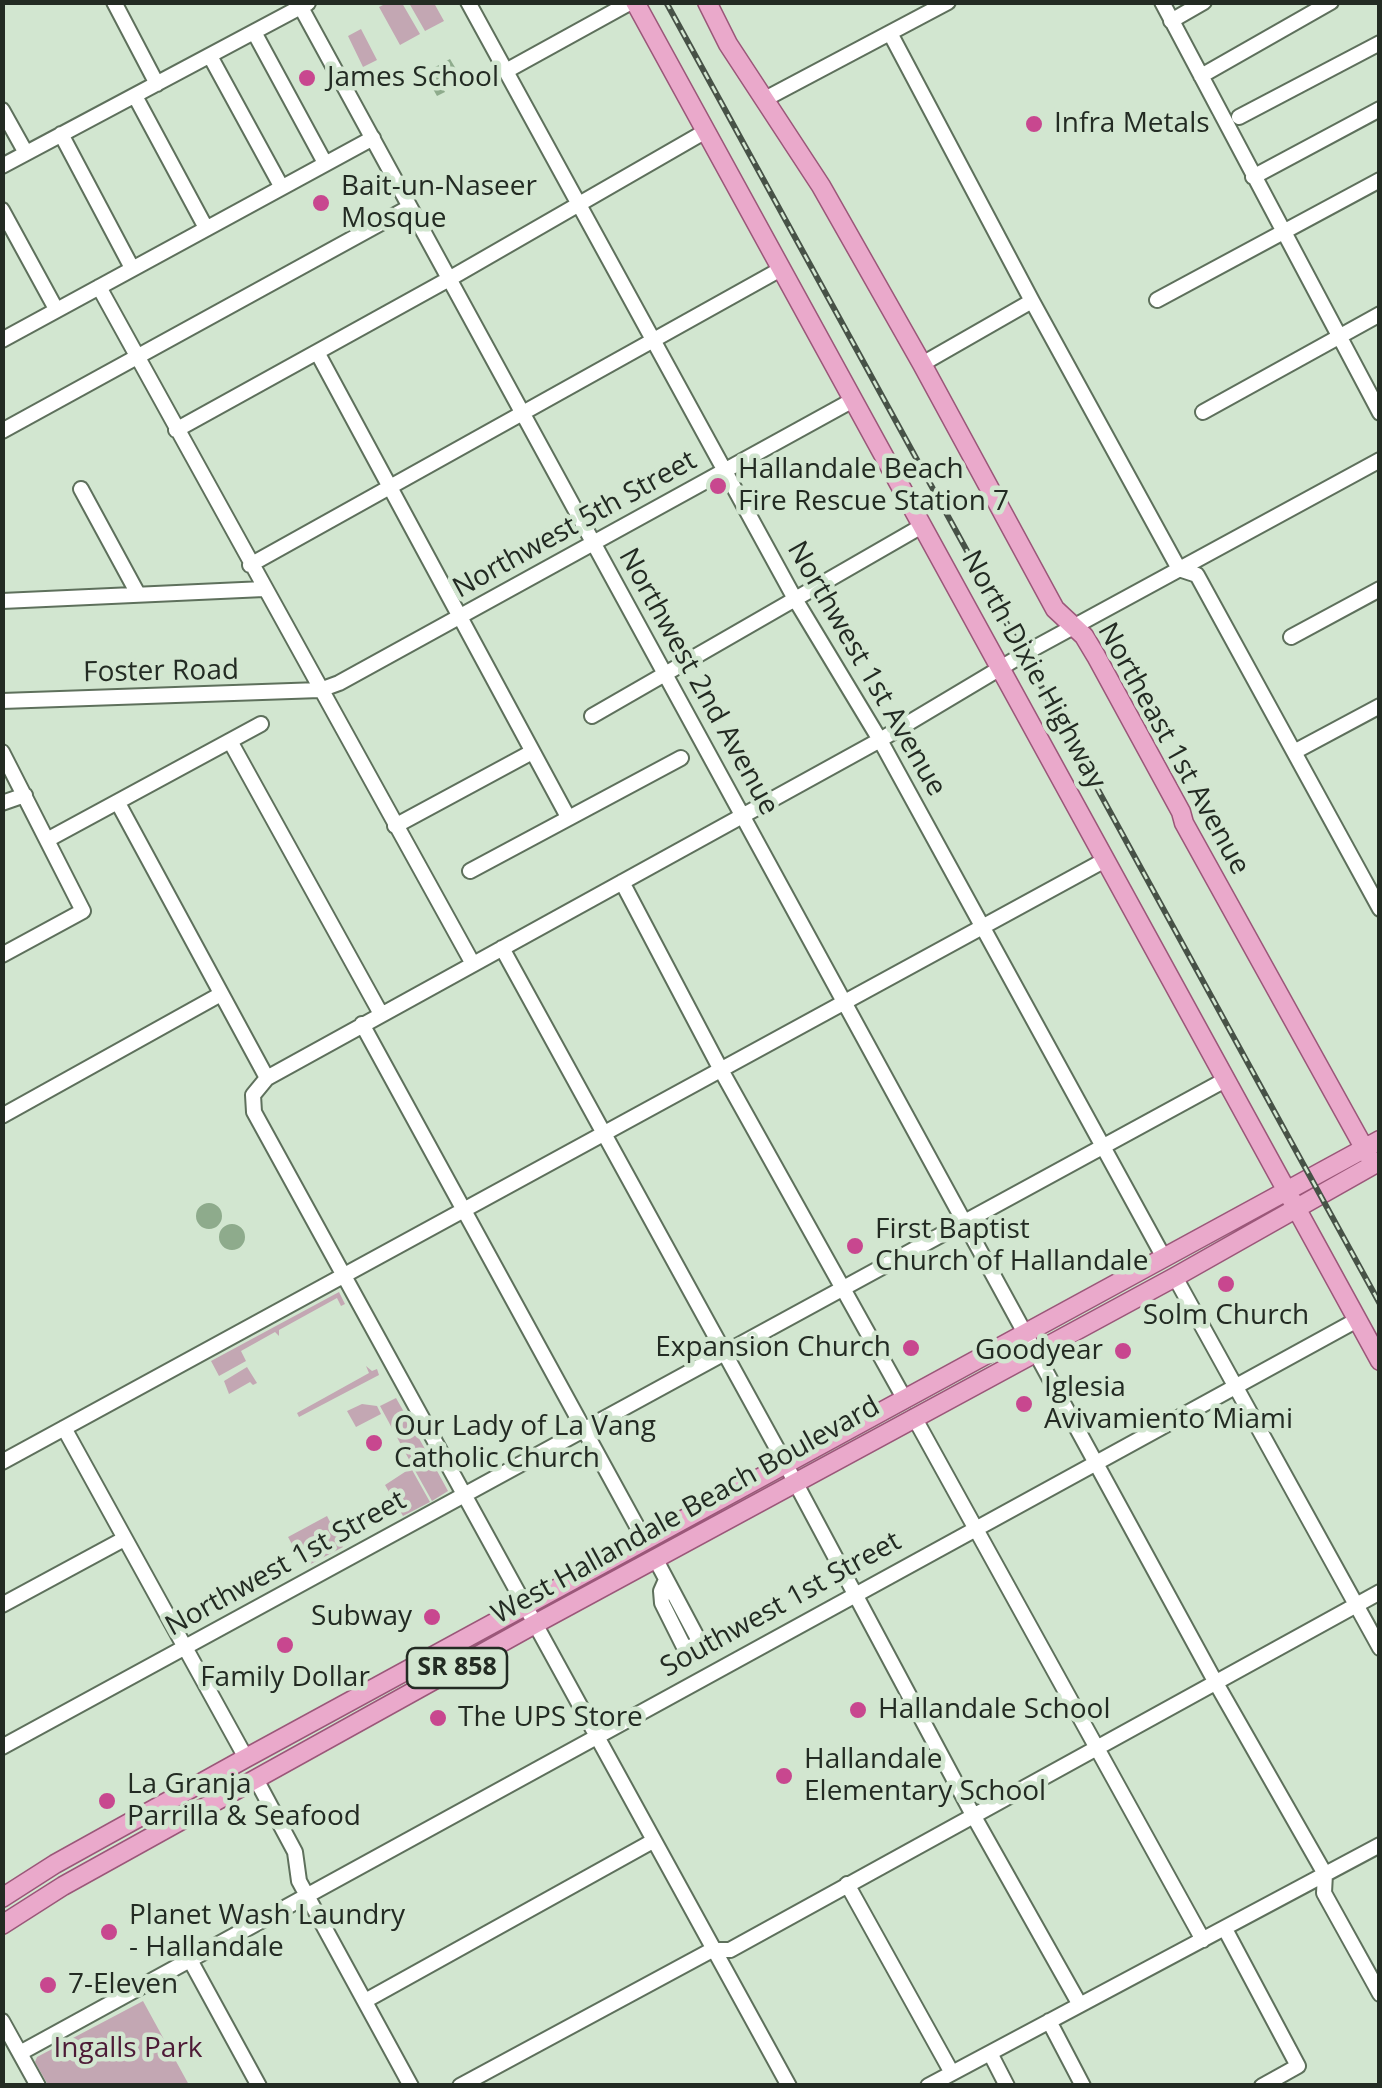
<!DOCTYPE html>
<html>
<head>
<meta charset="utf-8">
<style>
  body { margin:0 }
  #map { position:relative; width:1382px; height:2088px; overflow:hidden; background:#d2e6d0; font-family:"Open Sans",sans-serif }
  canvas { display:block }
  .frame { position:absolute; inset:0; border:5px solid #232b23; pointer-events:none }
</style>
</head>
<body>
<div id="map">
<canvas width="1382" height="2088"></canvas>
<div class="frame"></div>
</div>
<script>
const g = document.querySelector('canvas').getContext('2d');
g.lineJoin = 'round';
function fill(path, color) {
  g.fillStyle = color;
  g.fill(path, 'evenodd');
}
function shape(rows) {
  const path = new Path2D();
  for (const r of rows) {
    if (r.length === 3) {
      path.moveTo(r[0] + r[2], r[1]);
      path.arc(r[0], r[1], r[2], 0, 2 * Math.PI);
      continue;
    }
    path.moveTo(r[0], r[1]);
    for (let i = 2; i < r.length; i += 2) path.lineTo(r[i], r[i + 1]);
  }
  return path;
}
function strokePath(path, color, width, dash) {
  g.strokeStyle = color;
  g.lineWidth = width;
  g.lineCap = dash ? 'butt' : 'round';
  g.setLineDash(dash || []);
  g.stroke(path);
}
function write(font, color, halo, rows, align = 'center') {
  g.font = font + ' "Open Sans",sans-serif';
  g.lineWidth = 9;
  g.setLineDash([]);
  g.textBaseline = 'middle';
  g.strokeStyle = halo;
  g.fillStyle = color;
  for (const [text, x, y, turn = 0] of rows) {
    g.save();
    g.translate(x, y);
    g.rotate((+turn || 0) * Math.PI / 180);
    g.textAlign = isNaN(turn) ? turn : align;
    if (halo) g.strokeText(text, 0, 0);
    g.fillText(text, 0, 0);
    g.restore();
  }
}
fill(shape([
  [387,3,402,3,420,34,400,45,379,7],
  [409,3,434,3,444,21,425,31],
  [361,29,377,60,363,67,348,36],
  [339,1292,345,1304,341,1306,337,1298,279,1330,279,1336,275,1332,241,1351,246,1361,219,1376,211,1361],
  [366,1366,372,1371,377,1369,379,1375,299,1417,297,1413,369,1373],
  [247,1367,257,1383,253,1385,250,1382,229,1394,224,1381],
  [396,1398,429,1456,412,1465,380,1406],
  [362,1404,377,1406,381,1414,356,1427,347,1411],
  [430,1458,448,1491,432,1501,413,1467],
  [411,1468,430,1502,403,1516,385,1485],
  [327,1516,343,1547,305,1567,288,1537],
  [143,2001,189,2085,48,2085,35,2062,37,2057]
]), '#c3a7b3');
fill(shape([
  [450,59,456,69,438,79,445,92,437,96,424,73],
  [209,1216,13],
  [232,1237,13]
]), '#8eab8c');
const minor = shape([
  [114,2,157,84],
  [298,2,1216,1683,1325,1874,1324,1893,1380,1994],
  [468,2,795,599,880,740,1163,1256],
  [1162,2,1380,413],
  [1171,21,1204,2],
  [254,32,325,163],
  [890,33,1032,301,1179,569,1197,575,1380,909],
  [210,56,281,186],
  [506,71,631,2],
  [1201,76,1331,2],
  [135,96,206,228],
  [765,99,948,2],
  [2,110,26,153],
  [1239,117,1380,43],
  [61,134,132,268],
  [2,166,308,3],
  [1253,177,1380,109],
  [2,210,56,309],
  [99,287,473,964],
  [1157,300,1380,180],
  [2,340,373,138],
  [317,352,568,817],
  [922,364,1032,301],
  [1203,412,1380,314],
  [176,430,449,279,706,131],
  [2,431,410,207],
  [81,489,138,594],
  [250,565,781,269],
  [2,601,264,589],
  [1291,637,1380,589],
  [2,701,320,690,339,683,853,400],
  [592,716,922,526],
  [230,741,381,1014],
  [2,752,83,911,2,955],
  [1294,752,1380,706],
  [2,803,25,795],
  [118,803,267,1078],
  [395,826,532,752],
  [47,840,261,724],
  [470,871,681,758],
  [622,882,721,1070,904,1398],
  [502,948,785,1463,973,1815,1080,2005],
  [362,1024,645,1541],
  [2,1116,221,994],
  [1175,1277,1380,1648],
  [914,1417,1203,1940],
  [64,1428,246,1758],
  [2,1462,1105,860],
  [656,1560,698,1639,692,1649,683,1645,662,1603,661,1591,665,1582],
  [2,1605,124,1539],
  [2,1747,1225,1080],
  [257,1781,295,1852,299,1881,411,2086],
  [847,1884,952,2073],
  [1225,1929,1298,2066,1262,2086],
  [189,1958,259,2086],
  [365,2001,653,1841],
  [2,2021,38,2086],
  [1049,2021,1083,2086],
  [20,2053,1357,1320],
  [990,2053,1007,2086],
  [460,2086,712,1950,730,1950,1380,1592],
  [789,2086,254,1112,253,1095,267,1078,880,740,1029,651,1380,460],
  [928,2086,1380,1845]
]);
const major = shape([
  [635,2,1380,1361],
  [707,2,728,44,821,186,922,364,1055,609,1084,636,1096,656,1181,812,1184,823,1368,1155],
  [2,1898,55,1864,246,1758,1380,1140],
  [2,1925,63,1886,535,1624,1175,1277,1380,1161]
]);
strokePath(minor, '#5e705c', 18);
strokePath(major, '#9b5779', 21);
strokePath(minor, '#fff', 14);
strokePath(major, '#eaa9cb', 18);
const rail = shape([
  [666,2,1380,1304]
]);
strokePath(rail, '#475247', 6);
strokePath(rail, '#d2e6d0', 2.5, [8]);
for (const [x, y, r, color] of [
  [307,78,10,"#c8478f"],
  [1034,124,10,"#c8478f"],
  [321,203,10,"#c8478f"],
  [718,486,10,"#c8478f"],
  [855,1246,10,"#c8478f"],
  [1226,1284,10,"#c8478f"],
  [911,1348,10,"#c8478f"],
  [1123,1351,10,"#c8478f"],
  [1024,1404,10,"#c8478f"],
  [374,1443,10,"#c8478f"],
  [432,1617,10,"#c8478f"],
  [285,1645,10,"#c8478f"],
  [858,1710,10,"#c8478f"],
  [438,1718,10,"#c8478f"],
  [784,1776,10,"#c8478f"],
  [107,1801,10,"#c8478f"],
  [109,1932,10,"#c8478f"],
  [48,1985,10,"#c8478f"]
]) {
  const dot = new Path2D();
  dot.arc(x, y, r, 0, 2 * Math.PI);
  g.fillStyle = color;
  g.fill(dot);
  strokePath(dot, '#d2e6d0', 4);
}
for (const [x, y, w] of [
  [457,1668,100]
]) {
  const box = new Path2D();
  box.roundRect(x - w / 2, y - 20, w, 40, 8);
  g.fillStyle = '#d2e6d0';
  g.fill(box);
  strokePath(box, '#232b23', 2.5);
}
write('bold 25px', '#232b23', null, [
  ["SR 858",457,1668]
]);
write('28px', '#232b23', '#d2e6d0', [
  ["James School",327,78],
  ["Infra Metals",1054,124],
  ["Bait-un-Naseer",341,187],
  ["Mosque",341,219],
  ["Hallandale Beach",738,470],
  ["Fire Rescue Station 7",738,502],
  ["First Baptist",875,1230],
  ["Church of Hallandale",875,1262],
  ["Solm Church",1226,1316,"center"],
  ["Expansion Church",891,1348,"right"],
  ["Goodyear",1103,1351,"right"],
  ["Iglesia",1044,1388],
  ["Avivamiento Miami",1044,1420],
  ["Our Lady of La Vang",394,1427],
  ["Catholic Church",394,1459],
  ["Subway",412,1617,"right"],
  ["Family Dollar",285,1678,"center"],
  ["Hallandale School",878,1710],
  ["The UPS Store",458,1718],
  ["Hallandale",804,1760],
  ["Elementary School",804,1792],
  ["La Granja",127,1785],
  ["Parrilla & Seafood",127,1817],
  ["Planet Wash Laundry",129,1916],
  ["- Hallandale",129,1948],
  ["7-Eleven",68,1985]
], 'left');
write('28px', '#232b23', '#d2e6d0', [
  ["Northwest 5th Street",575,525,-29],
  ["Northwest 1st Avenue",866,669,60],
  ["North Dixie Highway",1033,670,61],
  ["Foster Road",161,672,-1],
  ["Northwest 2nd Avenue",698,682,61],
  ["Northeast 1st Avenue",1173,749,61],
  ["West Hallandale Beach Boulevard",686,1511,-29],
  ["Northwest 1st Street",286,1564,-29],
  ["Southwest 1st Street",781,1605,-29]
]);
write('28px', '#4d1a36', '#d2e6d0', [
  ["Ingalls Park",128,2049]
]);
</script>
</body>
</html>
